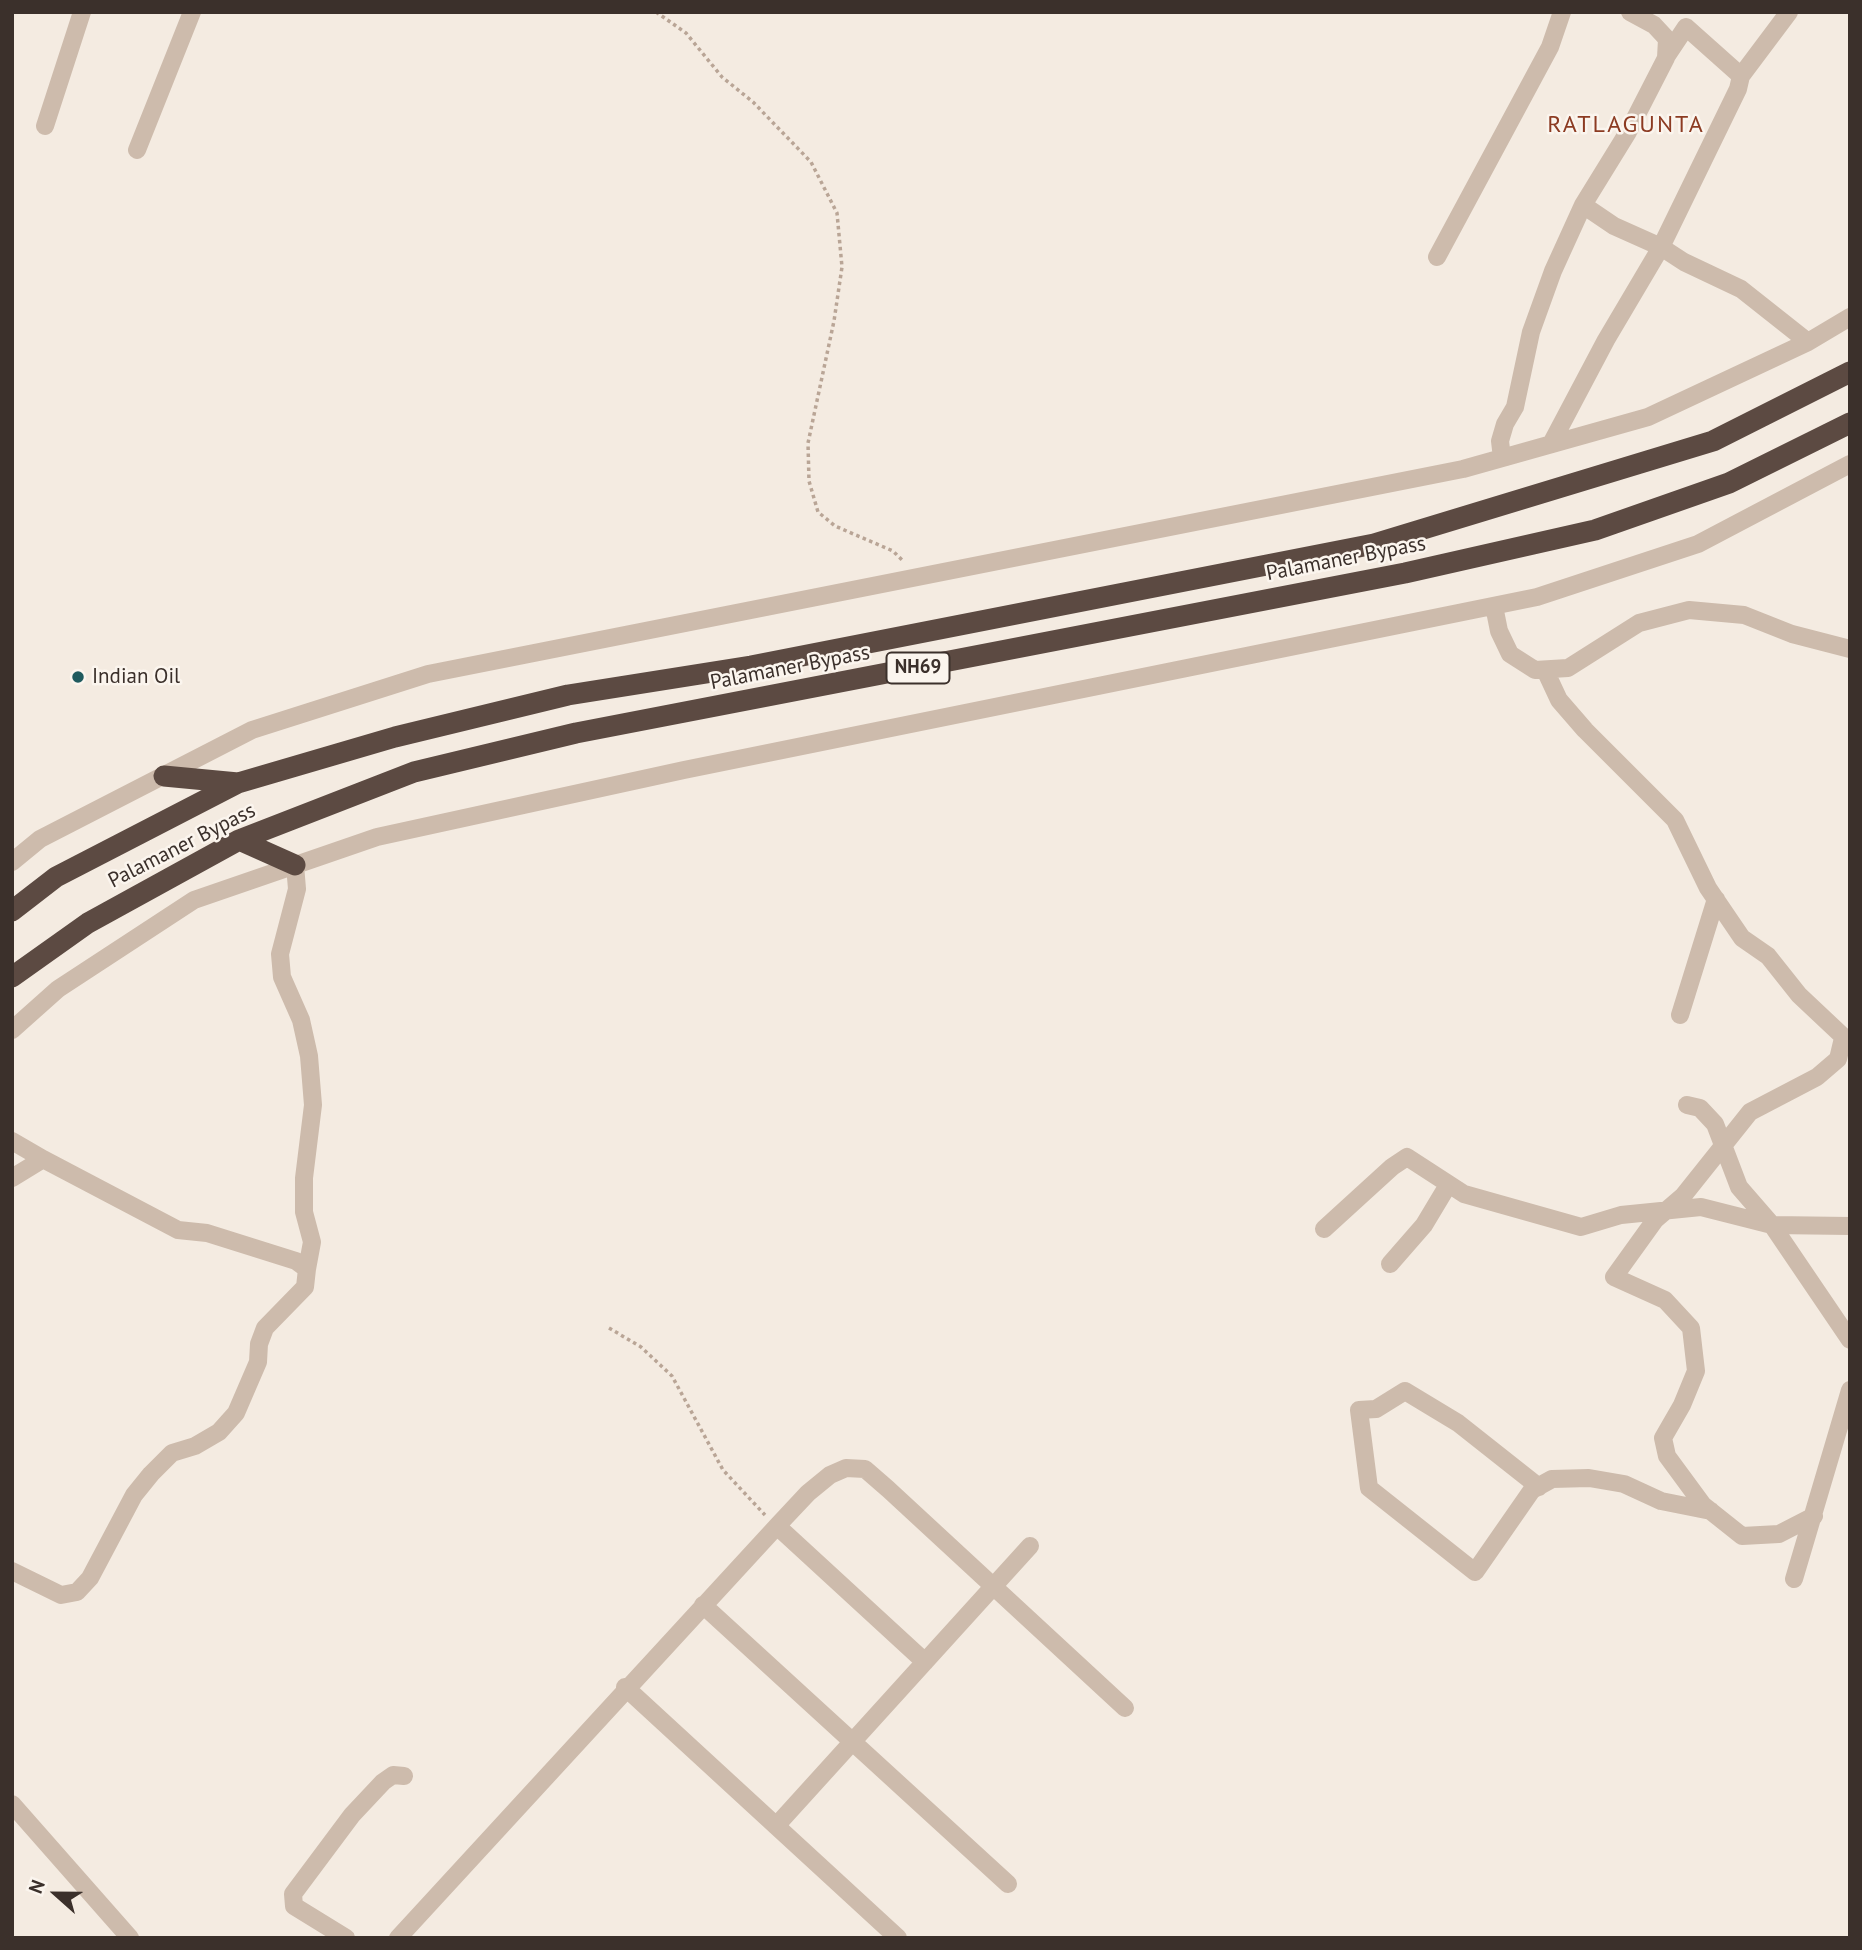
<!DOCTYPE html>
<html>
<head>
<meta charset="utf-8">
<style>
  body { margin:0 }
  #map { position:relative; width:1862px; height:1950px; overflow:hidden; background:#f4ebe1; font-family:"PT Sans",sans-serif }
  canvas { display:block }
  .frame { position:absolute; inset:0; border:14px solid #3b302b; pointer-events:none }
  .north { position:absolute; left:21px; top:1859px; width:70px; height:70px; -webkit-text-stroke:5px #fbf5ee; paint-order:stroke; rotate:291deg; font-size:19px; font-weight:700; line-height:28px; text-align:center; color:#3b302b }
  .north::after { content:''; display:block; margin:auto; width:24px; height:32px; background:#3b302b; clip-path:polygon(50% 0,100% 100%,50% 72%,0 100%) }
</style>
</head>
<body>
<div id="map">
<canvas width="1862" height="1950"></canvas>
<div class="frame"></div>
<div class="north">N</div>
</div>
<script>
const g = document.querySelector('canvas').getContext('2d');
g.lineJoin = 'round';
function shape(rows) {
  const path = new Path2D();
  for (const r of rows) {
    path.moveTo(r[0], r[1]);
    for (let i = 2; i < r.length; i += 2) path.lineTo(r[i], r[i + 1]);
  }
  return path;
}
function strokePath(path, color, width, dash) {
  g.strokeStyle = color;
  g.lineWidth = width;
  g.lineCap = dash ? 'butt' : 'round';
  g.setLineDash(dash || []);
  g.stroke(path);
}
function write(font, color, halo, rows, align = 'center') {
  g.font = font + ' "PT Sans",sans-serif';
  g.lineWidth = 5;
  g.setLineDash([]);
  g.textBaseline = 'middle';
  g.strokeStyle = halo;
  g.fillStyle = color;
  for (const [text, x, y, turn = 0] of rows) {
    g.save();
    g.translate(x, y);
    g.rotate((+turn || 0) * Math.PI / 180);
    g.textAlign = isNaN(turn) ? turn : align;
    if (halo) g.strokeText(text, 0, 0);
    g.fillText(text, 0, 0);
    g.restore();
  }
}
strokePath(shape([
  [656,12,686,33,722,77,753,102,811,162,837,213,842,267,834,321,808,443,809,481,818,512,835,526,893,551,903,561],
  [609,1328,641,1347,672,1376,723,1470,765,1515]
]), '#b9a596', 3.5, [3.5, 3.5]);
strokePath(shape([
  [1666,57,1686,27,1741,76],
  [45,126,82,12],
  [137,150,192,12],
  [1583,205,1614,226,1661,247,1738,89,1741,76,1789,12],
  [1437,257,1550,47,1562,12],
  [1551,444,1606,340,1661,247,1684,262,1741,289,1808,342],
  [1502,458,1500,441,1505,424,1515,407,1531,332,1553,271,1583,205,1628,132,1666,58,1667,39,1654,25,1630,12],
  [1494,606,1499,631,1510,654,1535,670,1568,668,1639,623,1689,610,1744,615,1792,634,1850,649],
  [1545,670,1559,700,1585,730,1675,820,1708,888,1742,938,1768,956,1799,995,1850,1043],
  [12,862,40,839,252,730,428,674,1463,469,1648,417,1808,342,1850,317],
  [295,865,297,889,280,954,282,977,301,1020,309,1056,313,1105,304,1178,304,1212,312,1242,307,1269],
  [1680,1015,1716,899],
  [12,1030,58,989,194,900,377,837,684,770,1537,597,1698,544,1850,464],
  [1687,1105,1700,1108,1715,1124,1739,1187,1772,1225,1850,1340],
  [12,1141,43,1159],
  [12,1178,43,1159,178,1230,207,1233,296,1261,307,1269,305,1287,265,1328,259,1344,258,1362,236,1413,219,1432,195,1446,172,1453,151,1474,134,1495,90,1578,77,1592,61,1595,12,1571],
  [1324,1229,1392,1167,1407,1157,1464,1194,1581,1227,1621,1215,1701,1207,1772,1225,1850,1226],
  [1390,1264,1424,1225,1448,1185],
  [1539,1487,1458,1423,1405,1391,1376,1409,1359,1410,1369,1488,1475,1572,1532,1490,1552,1479,1589,1478,1624,1484,1661,1501,1711,1511],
  [1814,1516,1779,1534,1742,1536,1703,1505,1667,1456,1663,1438,1682,1405,1696,1371,1691,1328,1665,1300,1614,1277,1655,1220,1683,1196,1750,1112,1817,1077,1838,1059,1843,1038],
  [777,1526,925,1662],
  [1794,1579,1850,1390],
  [703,1605,1008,1884],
  [625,1687,898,1938],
  [12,1804,130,1938],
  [776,1826,1030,1546],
  [346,1938,294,1906,293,1894,352,1815,383,1782,393,1775,404,1776],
  [398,1938,777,1526,808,1493,830,1475,846,1468,865,1469,888,1489,1125,1708]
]), '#cdbbac', 18);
strokePath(shape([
  [164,776,238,783],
  [239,840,295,865],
  [12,911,56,877,238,783,395,737,568,695,751,666,1374,544,1713,441,1850,372],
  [12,977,88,923,239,840,414,772,576,733,1405,573,1595,530,1729,483,1850,423]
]), '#5c4a42', 21);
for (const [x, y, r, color] of [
  [78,677,7,"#1f5a5e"]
]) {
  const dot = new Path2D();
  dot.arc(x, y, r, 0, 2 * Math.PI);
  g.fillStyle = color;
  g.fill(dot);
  strokePath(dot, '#fbf5ee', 2.5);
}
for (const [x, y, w] of [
  [918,668,63]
]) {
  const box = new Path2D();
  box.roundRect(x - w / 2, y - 15.5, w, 31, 5);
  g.fillStyle = '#fbf5ee';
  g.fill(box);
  strokePath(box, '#3b302b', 2);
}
write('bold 19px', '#3b302b', null, [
  ["NH69",918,668]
]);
write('21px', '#3b302b', '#fbf5ee', [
  ["Palamaner Bypass",1346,559,-11],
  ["Palamaner Bypass",790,668,-11],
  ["Palamaner Bypass",182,846,-27]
]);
write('21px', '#3b302b', '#fbf5ee', [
  ["Indian Oil",92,677]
], 'left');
g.letterSpacing = '2px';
write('24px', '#8c3b22', '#fbf5ee', [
  ["RATLAGUNTA",1626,125]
]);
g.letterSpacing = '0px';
</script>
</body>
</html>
